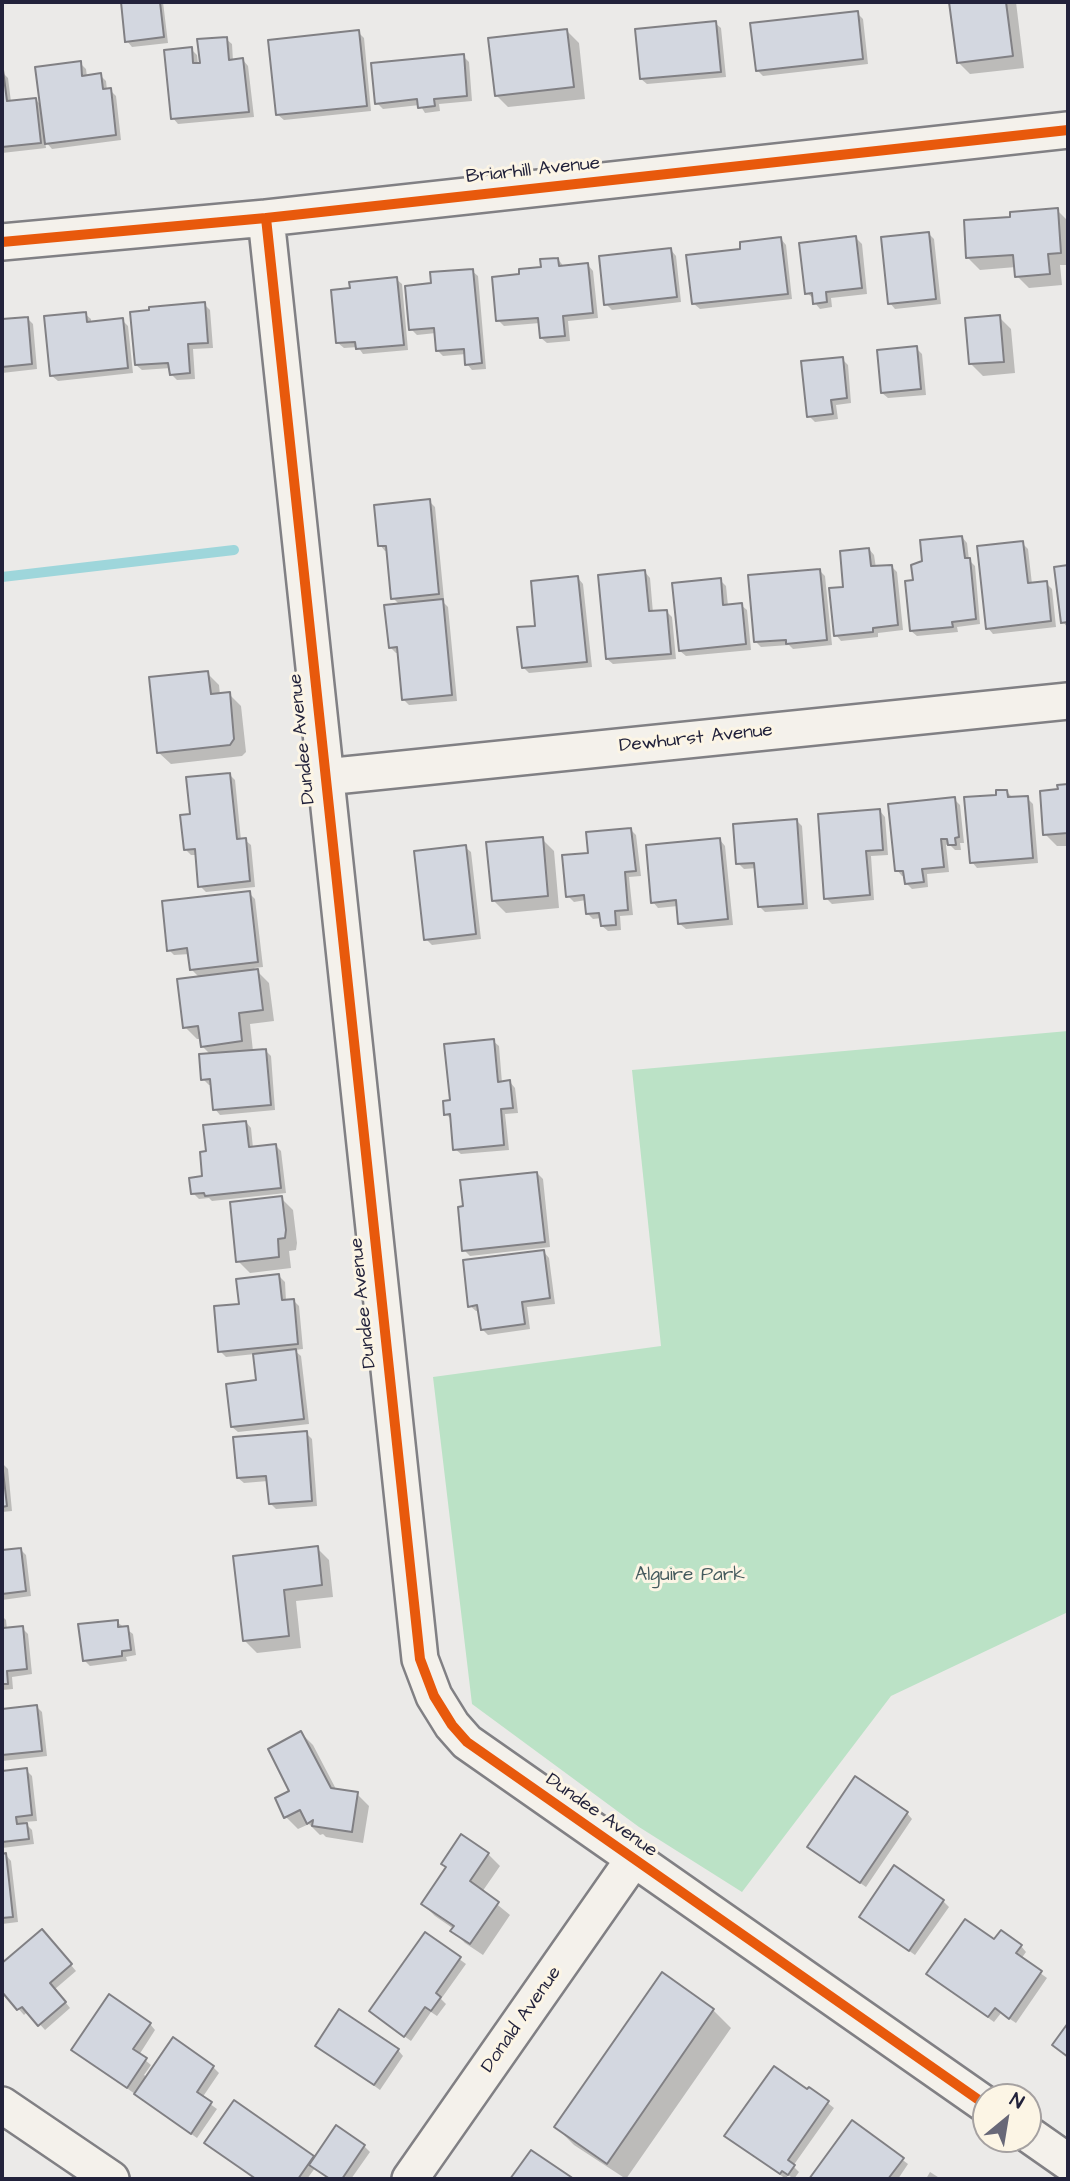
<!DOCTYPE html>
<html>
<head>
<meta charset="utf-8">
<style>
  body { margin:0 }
  #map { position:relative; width:1070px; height:2181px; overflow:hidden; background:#ebeae8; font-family:"Architects Daughter",sans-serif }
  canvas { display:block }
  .frame { position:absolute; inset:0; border:4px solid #22223b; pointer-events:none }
  .north { position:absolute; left:972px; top:2083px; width:70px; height:70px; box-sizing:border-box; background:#fcf5e5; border:2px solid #a5a1a1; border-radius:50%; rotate:30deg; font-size:19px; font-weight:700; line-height:28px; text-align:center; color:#22223b }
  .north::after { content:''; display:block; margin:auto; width:24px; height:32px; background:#686878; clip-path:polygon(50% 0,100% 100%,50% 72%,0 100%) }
</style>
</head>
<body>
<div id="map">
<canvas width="1070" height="2181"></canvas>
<div class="frame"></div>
<div class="north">N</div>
</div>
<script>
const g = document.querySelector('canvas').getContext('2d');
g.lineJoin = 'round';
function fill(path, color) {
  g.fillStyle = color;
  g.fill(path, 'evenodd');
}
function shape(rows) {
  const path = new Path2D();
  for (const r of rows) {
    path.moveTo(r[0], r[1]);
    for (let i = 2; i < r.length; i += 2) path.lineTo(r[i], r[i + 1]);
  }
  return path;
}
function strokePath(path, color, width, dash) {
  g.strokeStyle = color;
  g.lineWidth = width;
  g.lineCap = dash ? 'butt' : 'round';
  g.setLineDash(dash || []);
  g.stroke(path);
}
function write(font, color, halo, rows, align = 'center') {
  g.font = font + ' "Architects Daughter",sans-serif';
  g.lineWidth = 6;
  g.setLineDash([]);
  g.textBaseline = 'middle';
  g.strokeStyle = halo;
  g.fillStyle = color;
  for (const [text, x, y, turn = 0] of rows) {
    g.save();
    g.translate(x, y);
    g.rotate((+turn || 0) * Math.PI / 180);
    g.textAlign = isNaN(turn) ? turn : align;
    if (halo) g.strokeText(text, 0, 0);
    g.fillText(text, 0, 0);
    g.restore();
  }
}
fill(shape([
  [1068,1031,1068,1612,891,1696,742,1892,639,1827,472,1704,433,1377,661,1346,632,1070]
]), '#bbe2c6');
fill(shape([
  [122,2,163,2,168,43,132,47,127,41],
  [951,2,1016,2,1024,68,970,74,958,62],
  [857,13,863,19,868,64,763,76,757,70],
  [715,23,721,28,726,77,647,84,641,79],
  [567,31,579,43,585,99,508,107,496,95],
  [358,32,364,38,371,111,284,120,278,115],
  [226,39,232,44,233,61,243,60,248,66,254,117,178,124,173,118,191,49,197,55,198,65,202,65],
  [463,56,469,62,472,101,439,104,440,111,425,113,420,105,383,109,377,103],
  [80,63,86,69,87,77,100,75,106,81,107,90,110,90,116,96,121,140,52,149,45,141,46,148,2,153,2,72,8,78,11,102,35,99,42,106],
  [1057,210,1068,221,1068,265,1060,265,1062,285,1029,288,1017,276,1016,267,980,270,968,258],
  [928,233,934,239,941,304,895,309,890,303],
  [856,238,862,244,867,294,831,298,832,307,820,309,815,303,814,299,807,293],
  [781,239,786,245,792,299,700,309,694,304,742,250],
  [671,250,676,256,681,302,612,310,606,304],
  [558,259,564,267,588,265,593,271,598,318,568,321,570,341,547,343,541,338,540,323,504,326,498,320,521,276,543,269],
  [472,271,478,276,486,369,472,370,467,364,466,354,443,356,438,351,436,333,417,335,411,329,433,285],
  [396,279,402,284,408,350,363,354,358,347,344,348,338,343],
  [204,304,210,310,213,348,193,349,195,379,177,380,171,374,171,368,142,370,136,365],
  [85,314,91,319,91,323,122,320,128,326,133,373,58,381,52,376],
  [999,317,1011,329,1015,373,983,376,971,364],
  [27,318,33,324,37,369,2,373,2,321],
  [916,348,922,354,926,395,888,398,882,393],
  [842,359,848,365,851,403,836,405,838,419,815,422,809,416],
  [429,501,435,507,444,599,440,599,448,607,457,701,409,705,404,700,399,653,396,653,390,647,400,605,393,598,388,551,385,551,380,545],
  [962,537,967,543,969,560,975,566,980,624,957,627,958,632,917,636,911,631,915,582],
  [1022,543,1028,549,1032,584,1046,583,1052,589,1056,627,993,634,988,628],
  [869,549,874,555,876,568,891,566,897,572,903,630,878,633,878,637,841,641,836,635,845,588],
  [1068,566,1068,628,1063,622,1056,568],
  [820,571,825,576,832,645,793,649,789,645,761,647,756,642],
  [645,572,650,578,653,613,666,611,672,617,676,659,613,664,607,659],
  [578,578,583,584,592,667,529,673,523,667,537,627],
  [720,580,726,586,728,606,741,605,747,610,751,650,686,656,680,651],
  [207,673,219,685,220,695,229,694,241,706,246,752,242,756,171,764,158,752],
  [229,774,235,780,241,840,245,840,251,845,255,887,206,892,200,886,197,855,191,855,186,850,192,816],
  [1059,786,1068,786,1068,846,1057,846,1045,834],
  [1006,791,1012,797,1027,798,1033,804,1038,863,977,868,972,862],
  [954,799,960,805,964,843,960,843,961,850,955,850,949,844,946,845,949,872,927,874,928,887,912,889,906,883,905,876,902,876,897,870],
  [880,811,885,817,888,855,871,856,874,900,832,904,826,898],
  [797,821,802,826,808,909,765,912,759,906,757,868,744,869,738,863],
  [631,830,636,835,641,876,629,877,633,915,620,916,621,930,608,931,602,926,602,918,593,919,587,913,586,900,574,902,568,896,590,854],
  [542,839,554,851,559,908,506,913,494,901],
  [720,840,725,846,733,925,686,929,680,924,678,906,658,908,653,902],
  [465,847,471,852,481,939,432,945,426,939],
  [249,893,255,899,263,967,254,968,269,983,274,1021,250,1024,253,1051,265,1050,271,1056,275,1110,220,1115,215,1109,212,1085,209,1085,203,1079,211,1055,202,1046,201,1039,197,1039,185,1027,200,978,191,969,190,954,174,955,169,950],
  [493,1041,499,1046,502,1083,510,1082,515,1088,518,1113,505,1114,509,1150,461,1154,455,1149,452,1120,446,1114],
  [246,1122,251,1128,253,1148,275,1145,281,1151,286,1193,212,1201,209,1198,199,1199,193,1193,204,1178,208,1153],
  [537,1173,543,1179,550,1247,470,1256,464,1250],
  [281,1198,293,1210,297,1243,296,1250,289,1251,291,1268,250,1273,238,1261],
  [544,1252,549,1258,555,1304,527,1307,530,1329,488,1335,482,1329,480,1311,476,1311,470,1306],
  [279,1276,285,1282,286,1301,293,1300,299,1306,303,1349,294,1350,301,1356,309,1424,238,1432,232,1427,258,1381,255,1354,226,1357,220,1351,241,1305],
  [306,1433,312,1439,317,1506,276,1509,270,1503,268,1481,244,1483,238,1478],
  [2,1463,8,1469,12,1511,2,1512],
  [317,1548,329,1560,333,1597,296,1601,301,1648,257,1653,244,1640,235,1557],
  [21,1550,26,1555,31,1596,2,1600,2,1552],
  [2,1616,6,1620,7,1630,22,1628,28,1634,32,1674,12,1677,13,1689,2,1690],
  [117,1622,133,1634,136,1655,126,1657,127,1661,90,1666,84,1660],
  [37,1707,42,1712,47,1756,2,1761,2,1710],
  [301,1733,313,1745,337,1791,357,1794,369,1806,363,1843,326,1837,323,1834,320,1835,309,1824,298,1829,286,1817,277,1799,291,1792],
  [26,1770,32,1776,37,1821,24,1822,32,1830,34,1844,2,1848,2,1773],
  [907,1813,912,1819,866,1887,815,1852],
  [488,1854,500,1866,482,1892,510,1915,483,1955,465,1943,453,1931,454,1929,435,1916,423,1904],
  [6,1855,11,1861,18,1922,2,1924,2,1856],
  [943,1901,949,1907,915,1955,861,1917],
  [42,1931,76,1971,55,1989,70,2008,45,2030,28,2011,24,2015,2,1990,2,1965],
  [425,1934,466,1964,441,1999,446,2004,437,2016,431,2012,411,2041,377,2017],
  [994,1942,1021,1946,1026,1952,1021,1959,1047,1978,1016,2023,1001,2013,994,2022,934,1979],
  [713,2010,731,2028,626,2179,574,2145,556,2127],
  [150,2024,155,2030,139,2055,151,2065,144,2075,147,2077,213,2067,219,2073,202,2098,217,2109,197,2138,73,2050],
  [317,2045,398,2050,403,2056,380,2090],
  [810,2089,834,2108,793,2166,799,2172,794,2179,788,2175,786,2179,732,2141],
  [234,2103,315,2159,364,2146,370,2152,351,2179,330,2179,315,2168,307,2179,256,2179,212,2148],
  [852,2122,908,2164,898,2179,811,2179],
  [930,2172,941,2179,926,2179]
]), '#0003');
strokePath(shape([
  [2,577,234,550]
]), '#9ed6db', 10);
const building = shape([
  [121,2,160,2,164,37,125,42,121,2],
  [949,2,1006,2,1013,56,957,63,949,2],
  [858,11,863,59,756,71,750,23,858,11],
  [716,21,721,72,640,79,635,29,716,21],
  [567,29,574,87,495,96,488,38,567,29],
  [359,30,367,106,276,115,268,40,359,30],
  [227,37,229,60,243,58,249,112,171,119,164,50,192,47,193,63,200,63,197,39,227,37],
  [464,54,467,96,434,99,435,106,418,108,417,99,375,104,371,63,464,54],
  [81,61,82,76,101,73,103,89,111,88,116,135,45,144,35,67,81,61],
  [3,70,7,101,36,98,41,143,2,147,3,70],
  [1058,208,1061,253,1048,254,1050,274,1015,277,1013,255,966,258,964,220,1010,217,1010,212,1058,208],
  [929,232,936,299,888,304,881,237,929,232],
  [856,236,862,288,826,292,827,302,813,304,812,293,805,294,799,243,856,236],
  [781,237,788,294,692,304,686,255,740,249,740,242,781,237],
  [671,248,677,297,604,305,599,256,671,248],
  [558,258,559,266,588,263,593,313,563,316,565,336,540,338,538,318,496,321,492,277,519,274,519,269,541,267,540,259,558,258],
  [473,269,482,363,465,365,464,349,436,351,434,328,409,330,405,286,431,283,430,272,473,269],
  [397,277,404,345,356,349,355,342,336,343,331,290,350,288,349,282,397,277],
  [205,302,208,343,188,344,190,373,170,375,168,363,135,365,130,312,149,310,149,307,205,302],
  [86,312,87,322,123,318,128,368,50,376,44,316,86,312],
  [1000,315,1004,362,969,364,965,318,1000,315],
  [28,317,32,364,2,367,2,319,28,317],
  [917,346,921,389,881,393,877,350,917,346],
  [843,357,847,398,831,400,833,414,807,417,801,361,843,357],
  [430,499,439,594,391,599,386,546,378,546,374,505,430,499],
  [962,536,965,558,970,558,976,619,952,622,953,627,910,631,905,581,913,580,911,565,922,561,920,540,962,536],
  [1023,541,1028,583,1047,581,1051,621,986,629,977,546,1023,541],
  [869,548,871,566,892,565,898,625,873,628,873,632,834,636,829,588,843,587,840,551,869,548],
  [1068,565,1068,622,1061,623,1054,567,1068,565],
  [820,569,827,640,786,644,786,640,754,642,748,575,820,569],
  [645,570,649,611,667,610,671,654,606,659,598,575,645,570],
  [578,576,587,662,522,668,517,627,535,626,531,581,578,576],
  [721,578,723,605,742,603,746,644,679,651,672,583,721,578],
  [443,599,452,695,402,700,397,647,389,648,384,605,443,599],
  [208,671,211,694,230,692,234,739,230,745,157,753,149,677,208,671],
  [230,773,237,839,246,838,250,881,198,887,195,849,184,850,180,815,190,814,186,777,230,773],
  [1068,784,1068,833,1043,835,1040,791,1058,789,1057,785,1068,784],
  [996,790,1007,790,1008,797,1028,796,1033,858,970,863,964,797,996,795,996,790],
  [955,797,959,837,955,838,956,845,948,845,947,839,941,839,944,867,922,869,924,882,905,884,903,871,895,871,888,804,955,797],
  [880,809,883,850,866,851,870,895,824,899,818,814,880,809],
  [797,819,803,904,758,907,754,863,736,864,733,824,797,819],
  [631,828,636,871,625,872,628,910,615,911,616,925,601,926,599,913,586,914,584,895,566,897,562,855,588,853,586,832,631,828],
  [543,837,548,896,492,901,486,842,543,837],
  [720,838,728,919,678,924,676,900,651,903,646,845,720,838],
  [466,845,476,934,424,940,414,851,466,845],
  [250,891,258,962,190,970,187,948,167,951,162,901,250,891],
  [258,969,263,1010,239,1013,242,1041,201,1047,198,1026,183,1028,177,979,258,969],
  [494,1039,498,1082,510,1080,513,1108,501,1109,504,1145,453,1150,450,1114,444,1115,443,1101,450,1100,444,1044,494,1039],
  [266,1049,271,1105,213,1110,210,1079,201,1080,199,1054,266,1049],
  [246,1121,249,1147,276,1144,281,1188,205,1196,204,1193,191,1194,189,1178,202,1176,200,1152,206,1151,203,1125,246,1121],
  [537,1172,545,1242,462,1251,458,1207,463,1206,460,1180,537,1172],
  [282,1196,286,1230,285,1238,278,1239,279,1257,236,1262,230,1202,282,1196],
  [544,1250,550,1298,522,1302,525,1324,481,1330,477,1305,468,1307,463,1260,544,1250],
  [279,1274,282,1300,294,1299,298,1344,218,1352,214,1306,239,1304,236,1279,279,1274],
  [296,1349,304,1419,231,1427,226,1384,256,1380,253,1354,296,1349],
  [307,1431,312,1501,269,1504,266,1476,237,1478,233,1437,307,1431],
  [2,1462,7,1506,2,1507,2,1462],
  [318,1546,322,1585,284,1590,289,1636,243,1641,233,1556,318,1546],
  [21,1548,26,1591,2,1594,2,1550,21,1548],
  [2,1620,3,1628,23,1626,27,1669,7,1671,8,1684,2,1684,2,1620],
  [118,1620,118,1627,128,1626,131,1650,122,1651,122,1656,83,1661,78,1624,118,1620],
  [37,1705,42,1751,2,1755,2,1709,37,1705],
  [301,1731,331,1788,358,1792,352,1832,312,1826,313,1820,307,1824,300,1810,284,1818,275,1798,289,1791,268,1749,301,1731],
  [27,1768,32,1815,16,1817,17,1824,27,1823,29,1839,2,1842,2,1771,27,1768],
  [855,1776,908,1812,860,1883,807,1847,855,1776],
  [461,1834,489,1853,470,1881,499,1902,470,1944,450,1931,454,1926,421,1904,446,1867,441,1864,461,1834],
  [6,1853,13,1917,2,1918,2,1854,6,1853],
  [894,1865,944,1900,909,1951,859,1917,894,1865],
  [965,1919,994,1939,1001,1930,1022,1945,1016,1953,1042,1971,1009,2019,995,2008,988,2017,926,1974,965,1919],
  [42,1929,72,1964,50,1983,66,2002,38,2026,22,2007,17,2010,2,1992,2,1963,42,1929],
  [425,1932,461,1957,436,1993,441,1997,431,2011,425,2007,404,2037,369,2011,425,1932],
  [662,1972,714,2009,607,2164,554,2127,662,1972],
  [109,1994,151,2023,133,2049,147,2058,127,2088,71,2050,109,1994],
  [339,2009,399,2049,374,2085,315,2046,339,2009],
  [1068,2023,1068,2057,1052,2045,1068,2023],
  [173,2037,214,2066,197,2092,212,2102,191,2134,134,2094,173,2037],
  [774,2066,807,2089,809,2087,829,2101,788,2160,795,2165,788,2175,782,2171,780,2174,724,2136,774,2066],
  [234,2100,314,2156,298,2179,256,2179,204,2143,234,2100],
  [852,2120,904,2158,888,2179,809,2179,852,2120],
  [336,2125,365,2145,342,2179,330,2179,309,2165,336,2125],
  [531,2150,574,2179,510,2179,531,2150]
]);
fill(building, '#d3d7e0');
strokePath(building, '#818084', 2);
const street = shape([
  [266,218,420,1659,434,1696,452,1725,467,1742,986,2105],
  [2,242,266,218,1068,130],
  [325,777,1068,701],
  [2,2105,111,2179],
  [1028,2134,1068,2162],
  [410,2179,633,1860]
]);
strokePath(street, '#818084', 40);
strokePath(street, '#f4f1eb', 35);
strokePath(shape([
  [266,218,420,1659,434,1696,452,1725,467,1742,986,2105],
  [2,242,266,218,1068,130]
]), '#e8590c', 10);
write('19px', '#22223b', '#fcf5e5', [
  ["Briarhill Avenue",533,171,-6],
  ["Dundee Avenue",303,739,-96],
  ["Dewhurst Avenue",696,739,-6],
  ["Dundee Avenue",364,1303,-96],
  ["Dundee Avenue",601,1816,35],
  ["Donald Avenue",522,2020,-55]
]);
write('19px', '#445a5d', '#fcf5e5', [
  ["Alguire Park",690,1576]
]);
</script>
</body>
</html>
